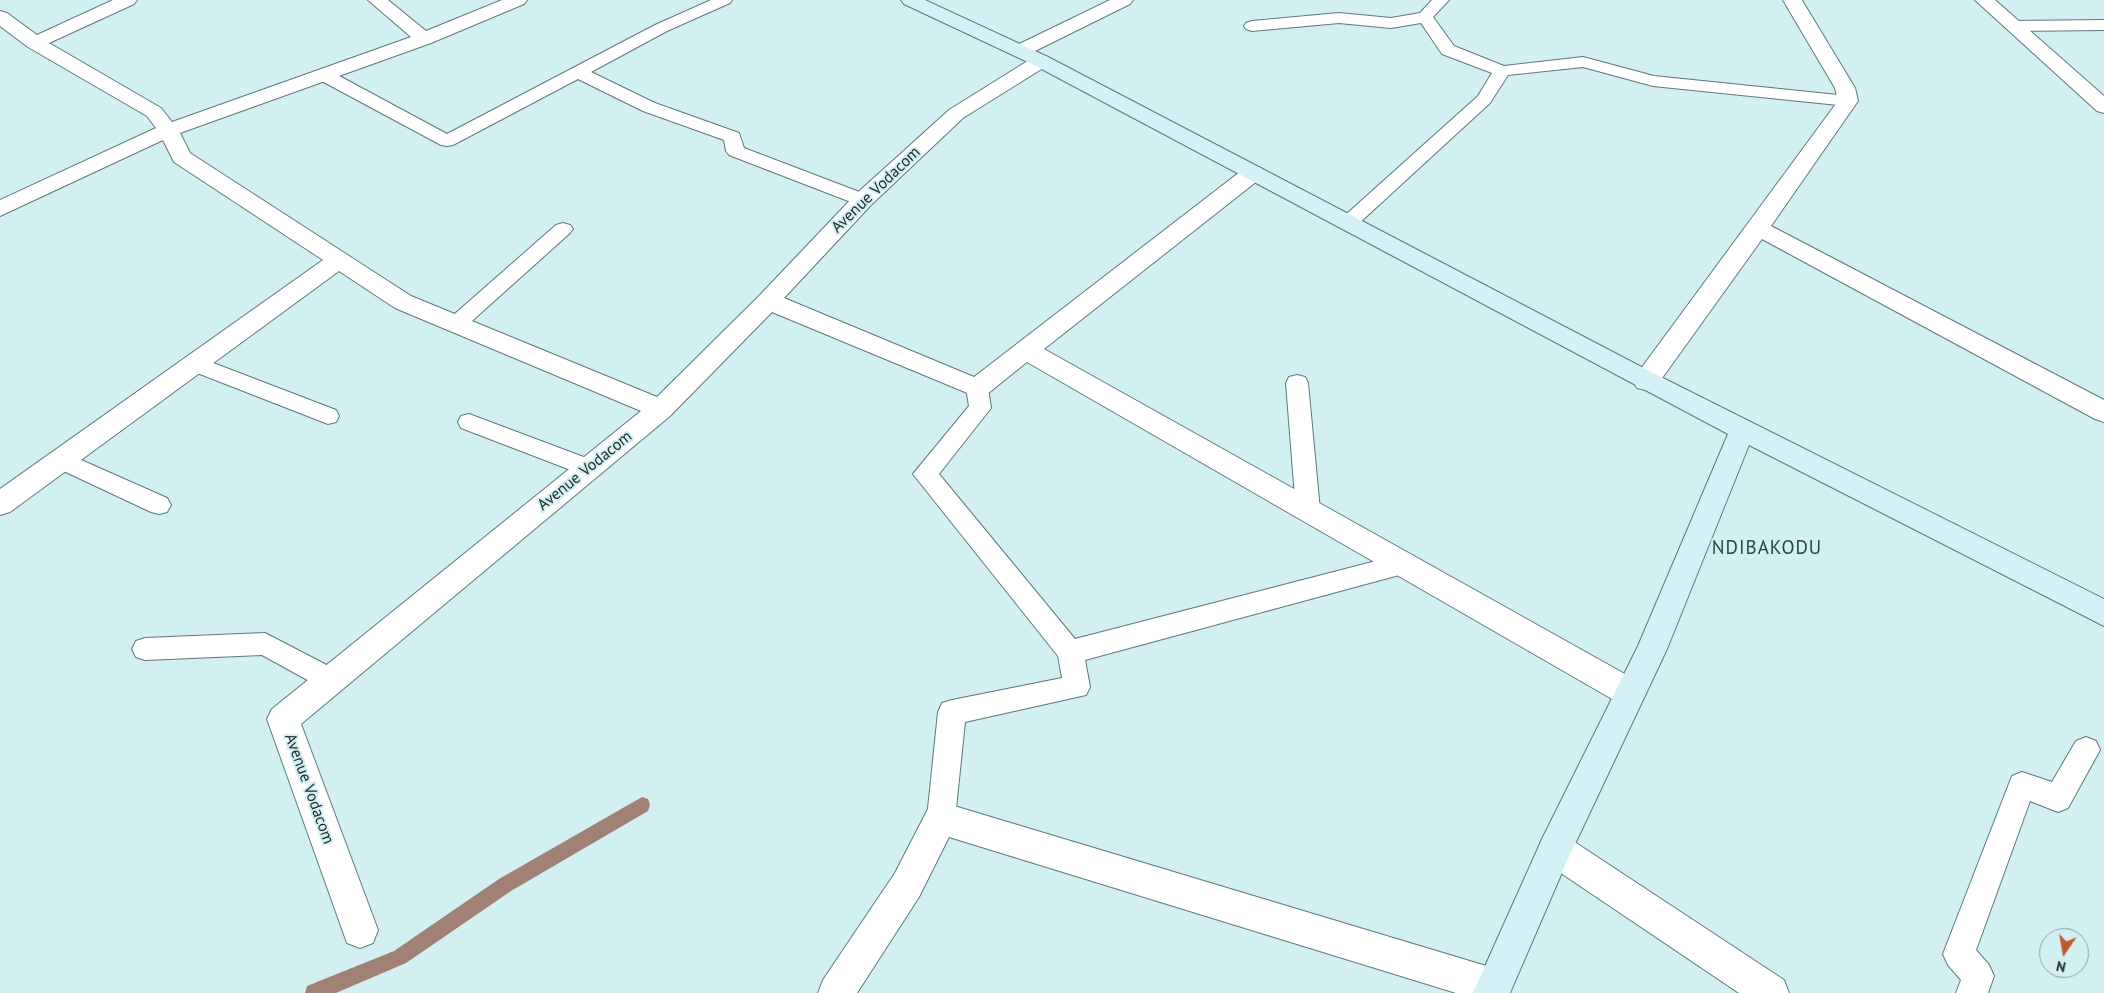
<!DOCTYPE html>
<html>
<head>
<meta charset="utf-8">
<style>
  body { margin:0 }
  #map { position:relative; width:2104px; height:993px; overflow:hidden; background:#d2eff2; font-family:"PT Sans",sans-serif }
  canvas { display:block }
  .north { position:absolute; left:2039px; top:928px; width:50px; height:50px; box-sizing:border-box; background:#d2eff2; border:1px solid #8aa0a2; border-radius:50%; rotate:192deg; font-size:14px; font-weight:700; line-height:20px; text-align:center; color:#1f292b }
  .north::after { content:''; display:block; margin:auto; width:18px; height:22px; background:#c05a2d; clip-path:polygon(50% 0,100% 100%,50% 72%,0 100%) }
</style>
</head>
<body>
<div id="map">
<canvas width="2104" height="993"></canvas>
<div class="north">N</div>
</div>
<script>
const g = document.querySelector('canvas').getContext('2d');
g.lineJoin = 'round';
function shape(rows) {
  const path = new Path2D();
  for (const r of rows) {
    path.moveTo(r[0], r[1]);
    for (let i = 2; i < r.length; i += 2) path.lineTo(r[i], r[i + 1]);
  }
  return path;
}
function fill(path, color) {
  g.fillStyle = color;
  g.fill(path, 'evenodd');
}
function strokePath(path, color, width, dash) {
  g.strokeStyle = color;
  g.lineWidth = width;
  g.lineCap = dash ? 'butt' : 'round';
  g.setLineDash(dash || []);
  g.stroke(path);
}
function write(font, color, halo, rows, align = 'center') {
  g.font = font + ' "PT Sans",sans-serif';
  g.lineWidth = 4;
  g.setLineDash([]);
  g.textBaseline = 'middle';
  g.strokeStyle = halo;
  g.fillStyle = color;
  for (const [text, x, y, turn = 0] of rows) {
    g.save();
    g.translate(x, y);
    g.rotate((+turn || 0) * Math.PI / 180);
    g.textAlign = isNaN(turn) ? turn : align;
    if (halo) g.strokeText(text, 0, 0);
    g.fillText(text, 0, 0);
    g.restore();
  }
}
fill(shape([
  [642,797,648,799,650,805,648,811,511,891,406,963,336,993,305,993,307,986,394,951,499,879,642,797]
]), '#a08174');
const lane = shape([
  [711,0,732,0,730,3,667,31,591,72,655,103,739,133,744,148,870,196,872,200,870,204,863,206,856,204,729,155,726,151,724,140,643,111,578,79,453,145,447,146,441,145,318,79,316,75,318,71,324,70,330,71,447,134,655,25,711,0],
  [1432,0,1449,0,1433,17,1454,46,1504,66,1583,57,1654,76,1848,96,1854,97,1857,101,1854,105,1848,106,1653,86,1583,67,1508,75,1490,103,1355,227,1348,229,1341,227,1338,223,1341,219,1478,96,1492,73,1442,54,1421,23,1391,28,1339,23,1252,31,1246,29,1244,26,1246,23,1252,21,1339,13,1391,18,1420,13,1432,0],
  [2104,20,2104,30,2013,31,2007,29,2005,26,2007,23,2013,21,2104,20],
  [563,223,570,225,573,229,570,233,463,329,456,331,449,329,446,324,449,319,556,225,563,223],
  [195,356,336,410,339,416,336,422,328,424,187,369,184,364,187,359,195,356],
  [1297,375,1305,377,1308,383,1320,510,1316,517,1308,520,1300,517,1296,510,1286,383,1289,377,1297,375],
  [977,380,985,382,988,388,991,408,939,474,1075,639,1403,554,1412,557,1415,564,1412,571,1403,574,1085,660,1090,687,1086,695,965,722,955,818,951,828,941,832,931,828,927,818,938,712,942,703,952,700,1062,678,1058,656,913,474,969,406,966,388,969,382,977,380],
  [469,414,597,462,601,468,597,474,589,477,461,428,458,422,461,416,469,414],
  [61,451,167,498,171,505,167,512,159,514,151,512,53,466,49,460,53,454,61,451],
  [265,633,340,672,344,680,340,688,331,692,322,688,262,655,145,660,136,657,132,649,136,641,145,638,265,633],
  [2086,737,2096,741,2100,750,2068,808,2058,812,2030,801,1976,950,1989,965,1994,976,1988,993,1956,993,1961,980,1948,965,1943,954,2012,776,2022,772,2052,782,2076,741,2086,737]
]);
const street = shape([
  [113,0,137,0,134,4,49,43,161,108,172,122,411,37,368,0,388,0,426,31,502,0,527,0,524,4,431,43,180,133,190,153,411,296,657,397,760,295,855,195,949,110,1034,57,1041,55,1048,57,1051,61,1048,65,963,118,871,205,784,298,974,377,1245,168,1253,166,1261,168,1264,173,1261,178,1044,349,1641,683,1646,693,1641,703,1630,707,1619,703,1027,362,986,395,977,397,772,312,670,416,301,724,378,930,373,943,360,948,347,943,267,719,272,709,641,411,395,308,339,271,10,512,0,515,0,489,323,260,174,162,163,140,0,216,0,200,156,128,147,116,28,47,0,26,0,11,7,13,37,35,113,0],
  [1110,0,1133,0,1130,4,1027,55,1020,57,1013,55,1010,51,1013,47,1110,0],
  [1783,0,1802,0,1803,2,1855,88,1858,101,1771,226,2104,400,2104,422,2095,419,1762,239,1655,388,1646,390,1637,388,1633,381,1637,374,1838,101,1835,88,1783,0],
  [1975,0,1995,0,2104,96,2104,113,2097,111,1975,0],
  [941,802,1493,968,1506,973,1511,986,1508,993,1456,993,949,837,919,897,857,993,818,993,823,980,895,873,929,807,941,802],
  [1555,832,1567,837,1784,980,1789,993,1739,993,1543,861,1538,849,1543,837,1555,832]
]);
const secondary = shape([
  [901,0,925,0,1048,57,1655,374,2104,599,2104,626,1749,445,1667,649,1567,861,1510,993,1473,993,1543,837,1638,646,1728,434,1034,65,904,4,901,0]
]);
strokePath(lane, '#5d787b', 2);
strokePath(street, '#5d787b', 2);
strokePath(secondary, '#5d787b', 2);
fill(lane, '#fff');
fill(street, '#fff');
fill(secondary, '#d4f2f6');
write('16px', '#1f292b', '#d2eff2', [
  ["Avenue Vodacom",876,190,-44],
  ["Avenue Vodacom",585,471,-39],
  ["Avenue Vodacom",309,789,70]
]);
g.letterSpacing = '1px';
write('19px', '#2c4548', '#d2eff2', [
  ["NDIBAKODU",1767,549]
]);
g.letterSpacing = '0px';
</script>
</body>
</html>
